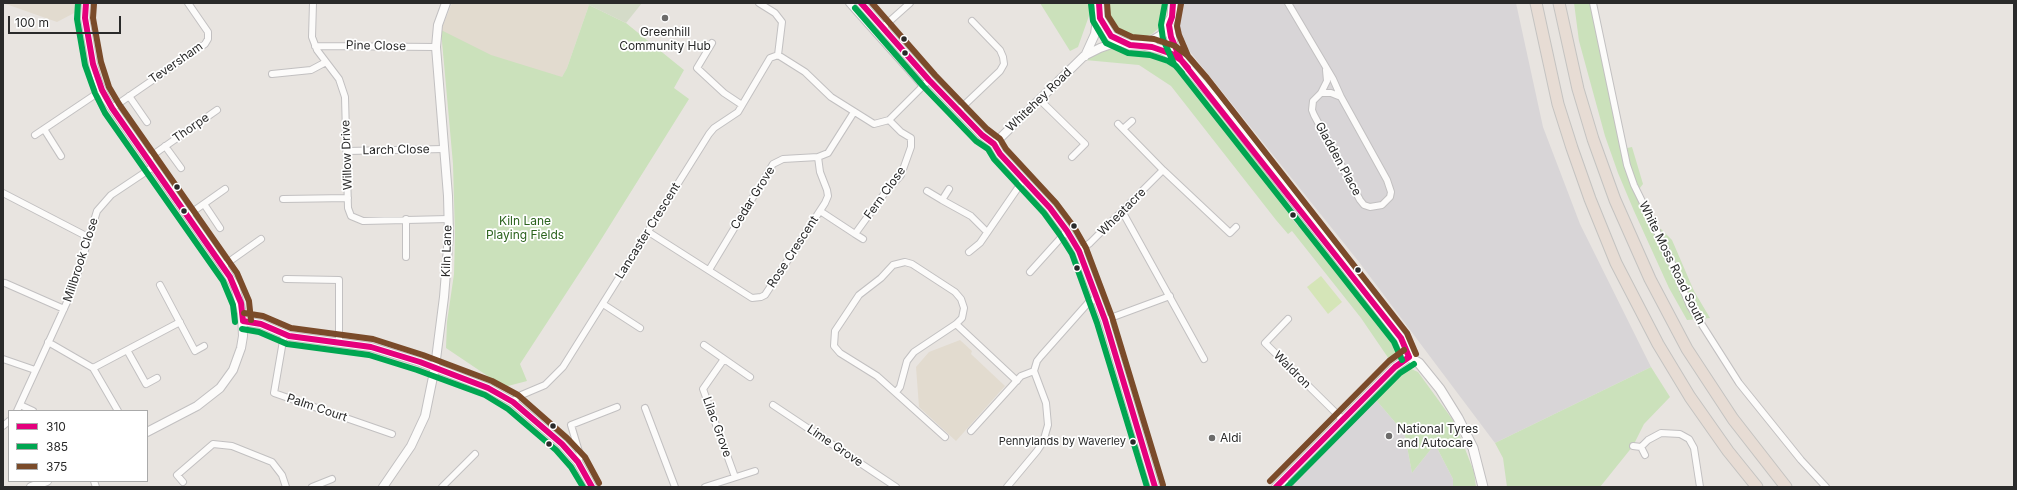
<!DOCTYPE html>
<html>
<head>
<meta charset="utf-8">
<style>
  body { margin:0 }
  #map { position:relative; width:2017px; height:490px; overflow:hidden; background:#e8e4e0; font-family:Inter,sans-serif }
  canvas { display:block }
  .frame { position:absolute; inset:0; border:4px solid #2a2a2a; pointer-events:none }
  .legend { position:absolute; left:8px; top:410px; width:140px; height:72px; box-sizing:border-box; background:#fff; border:1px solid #aaa; margin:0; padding:5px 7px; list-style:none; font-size:12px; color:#2a2a2a }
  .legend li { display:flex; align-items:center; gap:8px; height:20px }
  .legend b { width:20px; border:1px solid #aaa }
  .scale { position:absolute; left:8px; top:16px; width:113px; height:18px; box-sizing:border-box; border:2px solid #2a2a2a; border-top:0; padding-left:5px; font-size:12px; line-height:14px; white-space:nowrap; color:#2a2a2a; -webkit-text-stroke:3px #fff; paint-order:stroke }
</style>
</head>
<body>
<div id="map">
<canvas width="2017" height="490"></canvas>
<div class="frame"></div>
<ul class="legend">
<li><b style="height:5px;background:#e5007d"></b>310</li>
<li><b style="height:5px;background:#00a651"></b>385</li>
<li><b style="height:5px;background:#7a4b2a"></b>375</li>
</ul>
<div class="scale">100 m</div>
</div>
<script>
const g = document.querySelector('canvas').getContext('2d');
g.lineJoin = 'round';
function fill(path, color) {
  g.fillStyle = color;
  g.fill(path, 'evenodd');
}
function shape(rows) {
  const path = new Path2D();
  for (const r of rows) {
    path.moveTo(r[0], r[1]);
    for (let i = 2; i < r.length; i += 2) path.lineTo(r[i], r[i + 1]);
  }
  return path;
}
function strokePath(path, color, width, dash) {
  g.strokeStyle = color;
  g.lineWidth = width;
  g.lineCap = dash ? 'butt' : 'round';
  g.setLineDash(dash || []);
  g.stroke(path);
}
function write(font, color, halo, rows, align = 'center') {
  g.font = font + ' Inter,sans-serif';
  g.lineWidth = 3.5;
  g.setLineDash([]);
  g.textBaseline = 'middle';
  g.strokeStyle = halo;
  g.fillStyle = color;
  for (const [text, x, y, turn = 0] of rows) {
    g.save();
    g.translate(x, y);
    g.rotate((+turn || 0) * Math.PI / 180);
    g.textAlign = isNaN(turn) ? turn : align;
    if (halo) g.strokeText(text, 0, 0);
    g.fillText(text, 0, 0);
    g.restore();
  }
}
fill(shape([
  [1178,3,1516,3,1543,127,1580,224,1651,367,1495,443,1359,262,1179,38],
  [1370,393,1400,428,1405,436,1412,473,1435,444,1453,479,1453,487,1276,487]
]), '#d8d5d7');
fill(shape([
  [3,3,74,3,78,11,57,22],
  [452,3,585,3,589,5,567,68,519,157,444,59,441,30],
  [960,340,972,351,971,354,1005,386,956,441,919,407,916,367,929,352]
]), '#e2dbcf');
fill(shape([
  [1040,3,1092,3,1090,13,1078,47,1070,51],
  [1106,3,1166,3,1167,8,1165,18,1160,27,1152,34,1142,38,1133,39,1124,36,1116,31,1110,23,1106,14],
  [1574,3,1592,3,1627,148,1632,147,1643,184,1636,193,1652,226,1661,229,1672,240,1694,291,1710,318,1687,320,1669,288,1634,211,1618,173,1605,136,1579,41],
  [589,5,626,23,684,70,674,88,689,99,597,246,520,364,527,381,504,387,446,348,447,322,454,274,455,235,453,164,441,30,491,55,562,77,567,68],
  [1112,49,1157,53,1168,59,1194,84,1283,194,1291,213,1290,216,1298,226,1301,224,1319,242,1397,341,1396,357,1391,362,1361,318,1292,231,1288,234,1276,220,1171,86,1139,65,1085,60,1094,53],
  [1395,367,1407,367,1418,372,1455,423,1474,472,1476,487,1453,487,1453,479,1435,444,1412,473,1405,436,1400,428,1370,393],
  [1651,367,1670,397,1644,424,1633,446,1600,487,1507,487,1503,458,1495,443]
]), '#cbe1bb');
fill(shape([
  [585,3,642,3,626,23]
]), '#d4dbc8');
fill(shape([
  [1321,276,1342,302,1328,314,1307,287]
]), '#d5e5b8');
const minor = shape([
  [313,3,312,37,317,50,339,79,345,97,348,208,351,216,363,221,449,219],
  [759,3,775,13,782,22,778,55,805,72,831,97,874,124,889,120,929,80],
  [849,3,923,86],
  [1288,3,1333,79,1341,97],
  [1593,3,1627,165,1634,185,1668,254,1690,306,1739,383,1801,460,1826,487],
  [882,28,910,3],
  [712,43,697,68,724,93,742,105],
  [315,46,436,47],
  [272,74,311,70,326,62],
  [1321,93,1331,93,1341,97,1387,180,1391,192,1390,197,1382,205,1370,207,1364,205,1360,200,1314,115,1312,110,1313,101,1321,93],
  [1321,93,1327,81,1326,70],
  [129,96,147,122],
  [1040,100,1085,144,1072,157],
  [112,108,205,44,208,39,208,32,188,3],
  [959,110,1000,71,1004,64,1003,57,1000,50,972,21],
  [1118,124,1163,170,1230,233,1236,227],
  [44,129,61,156],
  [1123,129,1132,121],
  [35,135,102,90],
  [165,146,181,168],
  [347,151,444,149],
  [147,159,217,110],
  [949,189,942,200,971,216,987,232],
  [927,191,942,200],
  [3,193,88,237],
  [283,199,348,198],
  [204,204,220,228],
  [820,211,855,234,884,194,901,175,911,147,911,138,901,132,889,120],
  [1122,211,1204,359],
  [188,215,225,189],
  [647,231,752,298,761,297,765,295,825,203,828,196,827,190,820,172,818,157,828,153,854,112],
  [855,234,863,239],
  [1079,251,1090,243,1163,170],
  [969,252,980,243,1024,179],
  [406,257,406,219],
  [223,266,261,239],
  [709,270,773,164,783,159,818,157],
  [1030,272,1067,231],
  [286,279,339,280,339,343],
  [5,283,64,309],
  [160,285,195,351,204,346],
  [603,304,640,328],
  [1288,319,1265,343,1343,420],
  [1105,320,1170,296],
  [956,324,1017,381],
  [284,335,274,393,392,434],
  [48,342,93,368,118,411],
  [704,345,750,377],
  [127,350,146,384,157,378],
  [3,359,35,370],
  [724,359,703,389,735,477],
  [93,368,180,322],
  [896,392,900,387,907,361,914,352,956,324,962,318,964,308,961,299,955,292,912,264,905,262,893,265,881,278,859,295,835,331,834,346,840,353,877,376,945,437],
  [513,402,519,396,545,385,563,367,709,134,714,128,738,112,770,58,778,55],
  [20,405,33,411],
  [773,405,896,487],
  [645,408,675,487],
  [17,411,73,289,97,211,111,195,153,167],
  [3,426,9,421],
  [971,431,1021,376,1034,371,1037,361,1041,356,1088,303,1097,298],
  [1633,446,1641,447,1645,455],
  [1641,447,1648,440,1661,433,1680,434,1689,439,1694,448,1700,487],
  [578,462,580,455,571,425,617,407],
  [1282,480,1290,487],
  [94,481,96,487],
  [183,482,177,475,213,444,232,446,272,462,282,475,286,487],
  [312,487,332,479],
  [442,487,475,454],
  [705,487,755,471],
  [1007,487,1037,451,1043,442,1048,425,1046,403,1034,371]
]);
const tertiary = shape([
  [86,3,85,18,93,64,98,82,106,99,223,266,235,286,242,313,243,336,241,348,233,370,220,388,197,406,147,432],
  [861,3,929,80,982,135,994,144,1000,154,1050,208,1067,231,1079,251,1105,320,1155,487],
  [1085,56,1095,34,1098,12],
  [994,144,1084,56,1100,48,1120,41],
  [243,321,261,324,289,336,371,347,420,362,488,388,513,402,562,444,578,462,592,487],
  [31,487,47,481],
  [383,487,411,446,425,416,435,367,444,297,449,235,448,196,436,47,438,25,446,3],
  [1276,487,1395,367,1409,357]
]);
const secondary = shape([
  [1099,3,1100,18,1111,36,1120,41,1130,45,1141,45,1152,41,1162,35,1172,17,1173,3],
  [1169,25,1174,49,1181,60,1217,102,1401,338,1409,357,1419,363,1440,389,1458,418,1473,448,1483,487],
  [1143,45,1163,50,1179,59]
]);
const motorway = shape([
  [1536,3,1558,104,1572,148,1590,199,1616,263,1658,344,1690,397,1728,451,1757,487],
  [1559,3,1578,89,1593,139,1615,200,1650,279,1687,349,1733,419,1786,487]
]);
strokePath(minor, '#c2c0c1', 8);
strokePath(tertiary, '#c2c0c1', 10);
strokePath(secondary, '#c2c0c1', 11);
strokePath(motorway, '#c4c3c1', 13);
strokePath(minor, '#fcfbfa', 6);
strokePath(tertiary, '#fcfbfa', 8);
strokePath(secondary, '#fcfbfa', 9);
strokePath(motorway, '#e7dcd4', 11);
strokePath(shape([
  [86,3,85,18,93,64,102,90,112,108,230,277,241,303,243,321],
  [861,3,929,80,982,135,994,144,1000,154,1050,208,1067,231,1079,251,1105,320,1155,487],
  [1099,3,1100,18,1111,36,1130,45,1152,47,1172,54,1181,60,1401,338,1409,357],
  [1173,3,1172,17,1169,25,1171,37,1181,60,1188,68],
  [243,321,261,324,289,336,371,347,420,362,488,388,513,402,562,444,578,462,592,487],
  [1276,487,1395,367,1409,357]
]), '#e5007d', 6);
strokePath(shape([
  [78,3,77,19,85,65,95,93,105,113,223,281,233,305,235,322],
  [1165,3,1161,25,1163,39,1174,64,1182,73],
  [1091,4,1093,21,1106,43,1128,53,1150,55,1168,61,1176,66,1394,342,1402,360],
  [855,8,923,86,976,141,988,149,994,159,1044,213,1060,235,1072,254,1097,323,1147,487],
  [242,329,259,332,287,344,369,355,417,370,485,395,508,409,556,450,571,467,583,487],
  [1287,487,1400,373,1414,364]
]), '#00a651', 6);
strokePath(shape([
  [872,3,935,75,987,129,1000,139,1006,149,1056,203,1074,227,1086,248,1112,317,1163,485],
  [1107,3,1108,16,1117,30,1132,37,1154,39,1175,46,1187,55,1207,78,1407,333,1416,354],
  [94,4,93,18,101,62,109,87,119,104,237,273,249,301,251,320],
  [1181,4,1177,26,1179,35,1188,56,1194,63],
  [244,313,263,316,291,328,373,339,423,355,492,381,518,395,567,438,585,457,599,483],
  [1270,481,1389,361,1404,350]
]), '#7a4b2a', 6);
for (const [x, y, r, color] of [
  [665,18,4,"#6c6b6a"],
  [904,39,3.5,"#2a2a2a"],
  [905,53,3.5,"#2a2a2a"],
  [177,187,3.5,"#2a2a2a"],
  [184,211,3.5,"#2a2a2a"],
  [1293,215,3.5,"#2a2a2a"],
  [1074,226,3.5,"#2a2a2a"],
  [1077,268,3.5,"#2a2a2a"],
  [1358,270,3.5,"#2a2a2a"],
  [553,426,3.5,"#2a2a2a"],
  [1389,436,4,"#6c6b6a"],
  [1212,438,4,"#6c6b6a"],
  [1133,442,3.5,"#2a2a2a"],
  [549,444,3.5,"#2a2a2a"]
]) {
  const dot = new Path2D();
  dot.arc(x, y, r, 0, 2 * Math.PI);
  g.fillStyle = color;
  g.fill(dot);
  strokePath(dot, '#fff', 1.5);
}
write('11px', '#2a2a2a', '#fff', [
  ["Pennylands by Waverley",1126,442]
], 'right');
write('12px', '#2a2a2a', '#fff', [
  ["Greenhill",665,32,"center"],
  ["Community Hub",665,46,"center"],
  ["National Tyres",1397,429],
  ["and Autocare",1397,443],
  ["Aldi",1220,438]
], 'left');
write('12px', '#2a2a2a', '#fff', [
  ["Pine Close",376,46,1],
  ["Teversham",176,63,-35],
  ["Whitehey Road",1039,100,-44],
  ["Thorpe",191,128,-35],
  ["Larch Close",396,150,-1],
  ["Willow Drive",347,155,-92],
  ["Gladden Place",1338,159,61],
  ["Fern Close",885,193,-54],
  ["Cedar Grove",753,198,-58],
  ["Wheatacre",1122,212,-45],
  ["Lancaster Crescent",648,231,-58],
  ["Kiln Lane",447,251,-88],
  ["Rose Crescent",793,252,-57],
  ["Millbrook Close",81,260,-72],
  ["White Moss Road South",1672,263,64],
  ["Waldron",1292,370,45],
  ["Palm Court",317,408,19],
  ["Lilac Grove",717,427,70],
  ["Lime Grove",835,446,34]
]);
write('12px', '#2c631e', '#fff', [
  ["Kiln Lane",525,221],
  ["Playing Fields",525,235]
]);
</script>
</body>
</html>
